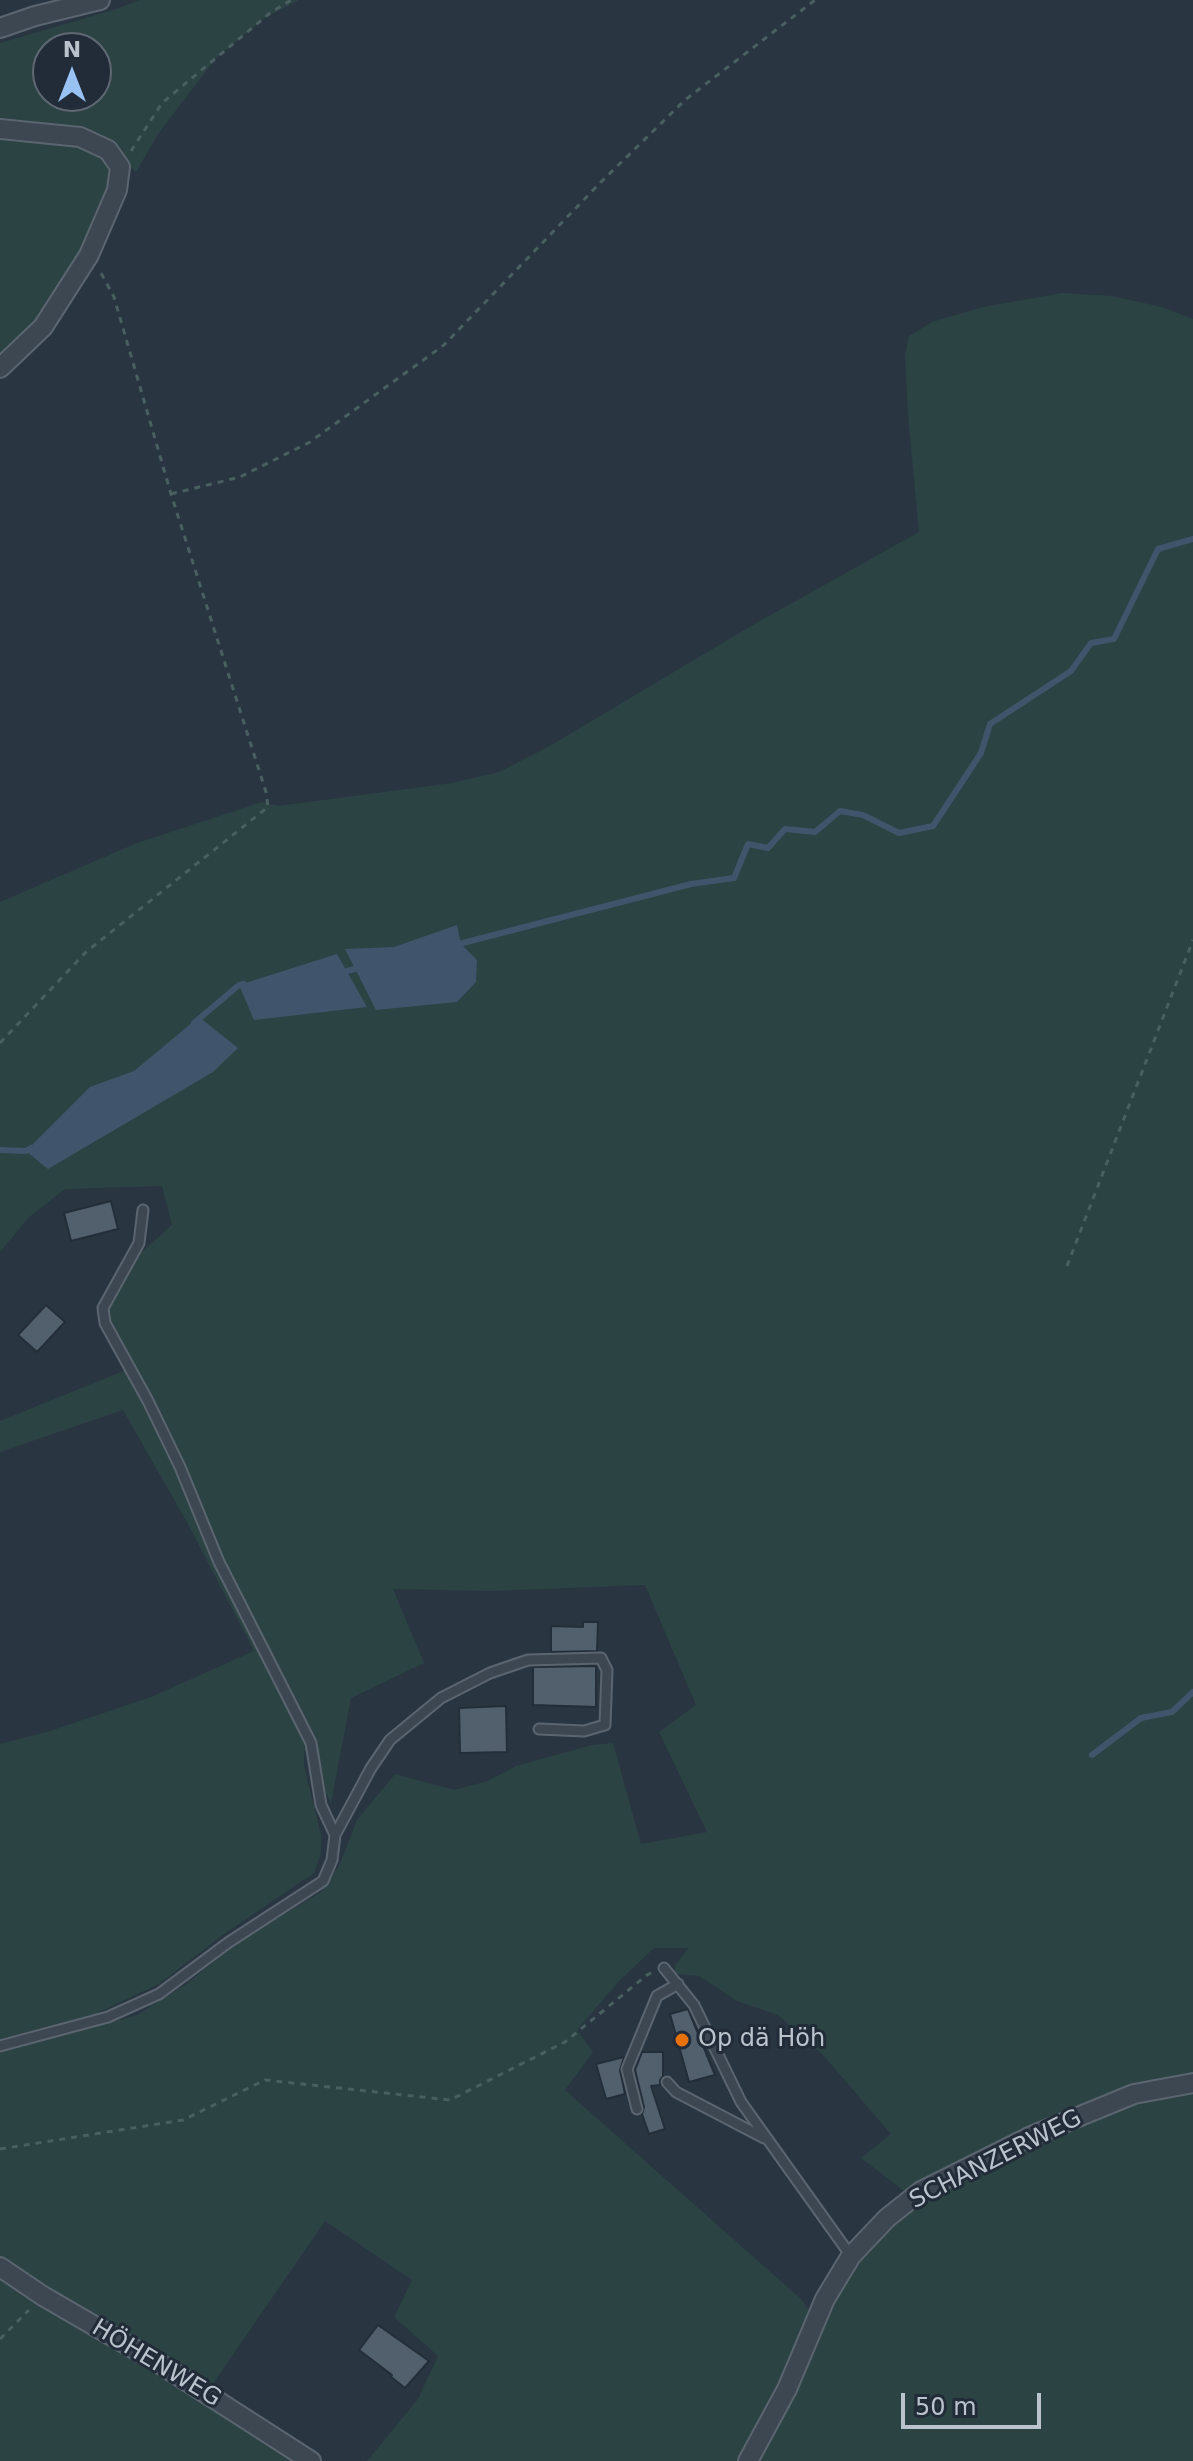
<!DOCTYPE html>
<html>
<head>
<meta charset="utf-8">
<style>
  body { margin:0 }
  #map { position:relative; width:1193px; height:2461px; overflow:hidden; background:#293642; font-family:"DejaVu Sans",sans-serif }
  canvas { display:block }
  .north { position:absolute; left:32px; top:32px; width:80px; height:80px; box-sizing:border-box; background:#222c38; border:2px solid #5f6873; border-radius:50%; rotate:0deg; font-size:22px; font-weight:700; line-height:32px; text-align:center; color:#bac3cc }
  .north::after { content:''; display:block; margin:auto; width:28px; height:36px; background:#98c2f3; clip-path:polygon(50% 0,100% 100%,50% 72%,0 100%) }
  .scale { position:absolute; left:901px; top:2393px; width:140px; height:36px; box-sizing:border-box; border:4px solid #bac3cc; border-top:0; padding-left:10px; font-size:24px; line-height:28px; white-space:nowrap; color:#bac3cc; -webkit-text-stroke:6px #222c38; paint-order:stroke }
</style>
</head>
<body>
<div id="map">
<canvas width="1193" height="2461"></canvas>
<div class="north">N</div>
<div class="scale">50 m</div>
</div>
<script>
const g = document.querySelector('canvas').getContext('2d');
g.lineJoin = 'round';
function fill(path, color) {
  g.fillStyle = color;
  g.fill(path, 'evenodd');
}
function shape(rows) {
  const path = new Path2D();
  for (const r of rows) {
    path.moveTo(r[0], r[1]);
    for (let i = 2; i < r.length; i += 2) path.lineTo(r[i], r[i + 1]);
  }
  return path;
}
function strokePath(path, color, width, dash) {
  g.strokeStyle = color;
  g.lineWidth = width;
  g.lineCap = dash ? 'butt' : 'round';
  g.setLineDash(dash || []);
  g.stroke(path);
}
function write(font, color, halo, rows, align = 'center') {
  g.font = font + ' "DejaVu Sans",sans-serif';
  g.lineWidth = 6;
  g.setLineDash([]);
  g.textBaseline = 'middle';
  g.strokeStyle = halo;
  g.fillStyle = color;
  for (const [text, x, y, turn = 0] of rows) {
    g.save();
    g.translate(x, y);
    g.rotate((+turn || 0) * Math.PI / 180);
    g.textAlign = isNaN(turn) ? turn : align;
    if (halo) g.strokeText(text, 0, 0);
    g.fillText(text, 0, 0);
    g.restore();
  }
}
fill(shape([
  [140,0,299,0,266,17,216,58,158,134,136,172,112,148,0,123,0,43,116,9],
  [48,48,96,48,96,96,48,96],
  [0,134,69,140,100,151,111,165,113,189,79,253,30,334,0,362],
  [1062,293,1112,296,1162,307,1193,319,1193,2073,1130,2086,1012,2135,904,2191,861,2158,891,2134,823,2055,778,2015,737,2001,699,1976,675,1974,675,1965,689,1948,654,1948,619,1981,577,2030,593,2052,565,2090,802,2300,809,2310,772,2400,740,2461,367,2461,418,2399,438,2356,394,2317,412,2280,325,2221,210,2388,47,2291,0,2260,0,2053,137,2015,185,1985,239,1942,321,1892,339,1866,357,1820,395,1774,454,1790,488,1781,516,1766,592,1745,613,1743,641,1844,707,1832,659,1732,696,1705,645,1585,490,1591,393,1589,424,1663,351,1698,331,1803,304,1750,304,1766,321,1835,321,1853,314,1873,224,1934,159,1984,95,2014,0,2039,0,1744,50,1731,151,1697,254,1651,188,1524,123,1410,0,1452,0,1421,126,1370,144,1398,108,1324,106,1313,137,1256,172,1225,162,1186,65,1189,28,1218,0,1252,0,902,137,843,262,802,278,806,452,783,499,772,548,747,751,626,919,532,908,415,905,355,909,336,932,322,983,307],
  [1193,2089,1193,2461,757,2461,784,2417,826,2317,860,2258,915,2204,1055,2133,1133,2101],
  [0,2276,159,2368,302,2461,0,2461]
]), '#2b4343');
fill(shape([
  [457,925,461,944,477,960,476,982,457,1002,376,1010,345,949,394,947],
  [337,954,367,1007,254,1020,239,985],
  [199,1017,238,1048,213,1072,48,1169,26,1151,90,1087,134,1071]
]), '#40556b');
strokePath(shape([
  [455,945,691,884,734,878,748,844,768,848,785,829,815,832,840,811,863,815,899,833,933,826,981,753,990,724,1071,671,1091,643,1114,639,1158,549,1193,539],
  [339,973,363,967],
  [194,1023,239,985,244,984],
  [0,1150,26,1151,31,1148],
  [1092,1755,1141,1718,1172,1712,1193,1692]
]), '#40556b', 6);
const building = shape([
  [111,1201,118,1229,71,1241,64,1213,111,1201],
  [46,1305,65,1322,37,1352,18,1335,46,1305],
  [583,1622,598,1622,597,1651,551,1652,551,1626,583,1627,583,1622],
  [596,1666,596,1707,533,1705,533,1667,596,1666],
  [506,1706,507,1752,460,1753,459,1708,506,1706],
  [688,2009,715,2075,689,2082,670,2014,688,2009],
  [642,2052,663,2052,663,2076,660,2080,660,2085,651,2086,665,2129,649,2134,642,2114,644,2107,635,2070,642,2052],
  [624,2057,620,2070,625,2094,606,2099,596,2064,624,2057],
  [378,2325,429,2361,405,2388,391,2377,392,2375,359,2350,378,2325]
]);
fill(building, '#525f6d');
strokePath(building, '#242e3a', 2);
const lane = shape([
  [143,1210,139,1243,103,1308,105,1323,148,1401,180,1467,219,1562,311,1743,321,1805,335,1835],
  [664,1968,694,2005,741,2102,851,2256],
  [0,2046,108,2017,159,1994,229,1942,323,1881,332,1860,335,1835,371,1768,390,1740,441,1698,490,1673,528,1660,601,1658,607,1670,605,1725,584,1731,539,1729],
  [667,2082,676,2092,764,2138],
  [637,2109,627,2069,657,1996,678,1984]
]);
const street = shape([
  [0,28,35,16,100,0],
  [0,129,80,137,108,150,120,167,117,190,89,255,43,327,0,368],
  [0,2267,43,2296,160,2364,311,2461],
  [748,2461,787,2389,825,2299,851,2256,887,2218,921,2191,1029,2137,1134,2094,1193,2083]
]);
strokePath(lane, '#5b6570', 13);
strokePath(street, '#5b6570', 22);
strokePath(shape([
  [131,151,162,103,270,13,291,0],
  [171,494,240,477,310,442,444,345,600,183,685,100,815,0],
  [0,1043,86,952,268,807,266,792,171,494,114,297,100,271],
  [1067,1266,1193,940],
  [0,2149,183,2120,265,2080,450,2100,565,2042,647,1975,653,1972],
  [0,2339,29,2310]
]), '#495f60', 3, [6, 6]);
strokePath(lane, '#3d4752', 9);
strokePath(street, '#3d4752', 18);
for (const [x, y, r, color] of [
  [682,2040,8,"#e8710a"]
]) {
  const dot = new Path2D();
  dot.arc(x, y, r, 0, 2 * Math.PI);
  g.fillStyle = color;
  g.fill(dot);
  strokePath(dot, '#222c38', 3);
}
write('24px', '#bac3cc', '#222c38', [
  ["Op dä Höh",698,2040]
], 'left');
write('24px', '#bac3cc', '#222c38', [
  ["SCHANZERWEG",996,2160,-27],
  ["HÖHENWEG",156,2364,31]
]);
</script>
</body>
</html>
